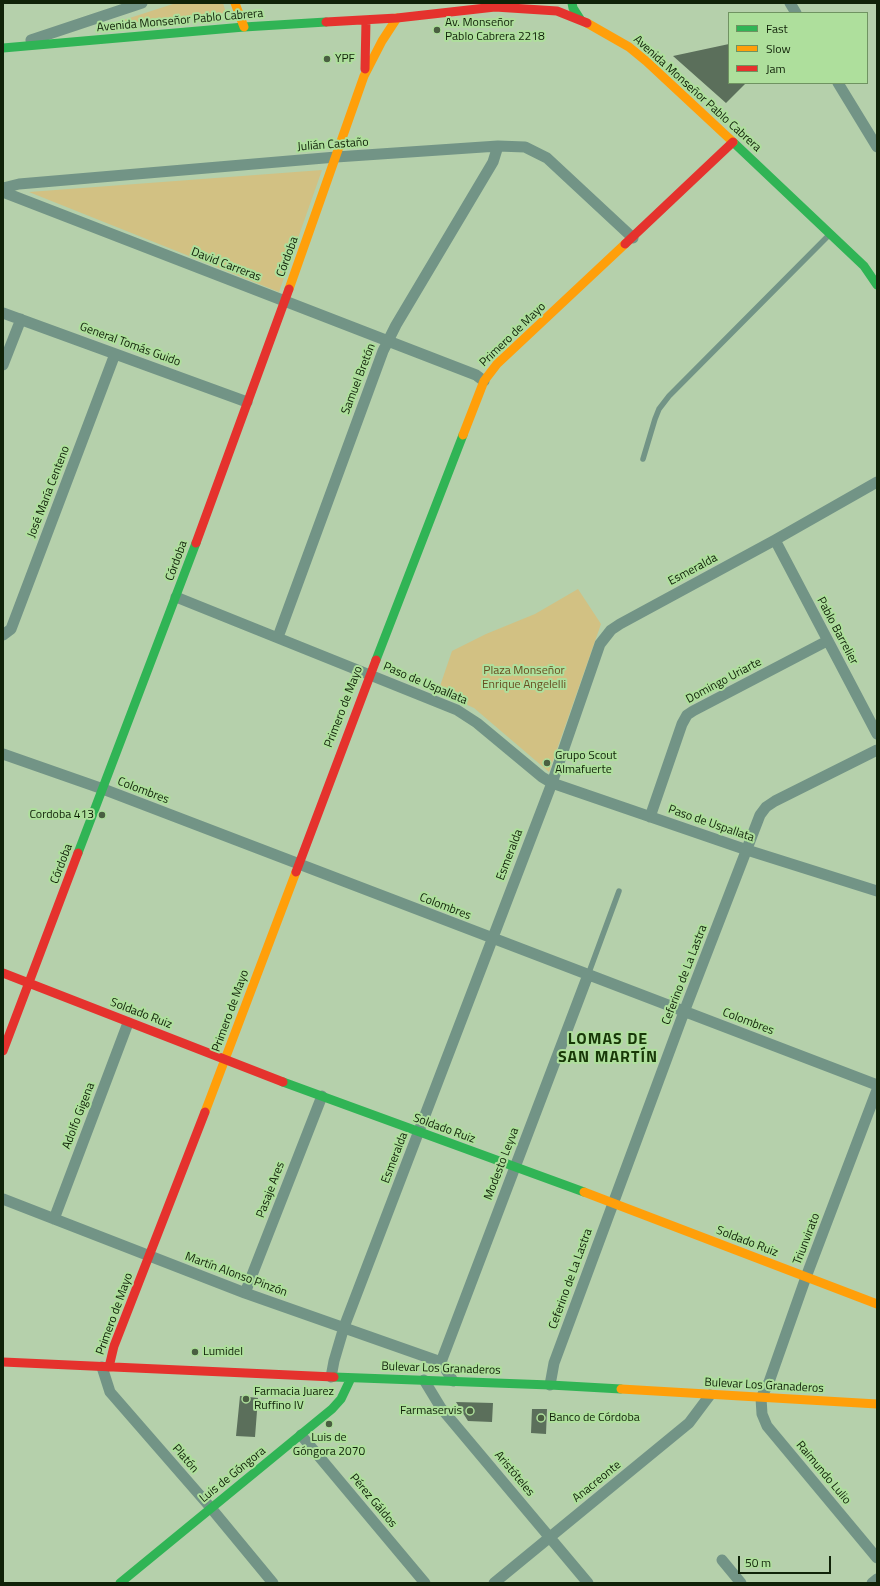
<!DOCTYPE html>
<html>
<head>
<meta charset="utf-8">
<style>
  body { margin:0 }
  #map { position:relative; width:880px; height:1586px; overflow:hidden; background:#b5d0ab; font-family:"Titillium Web",sans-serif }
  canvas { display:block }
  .frame { position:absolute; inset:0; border:4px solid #102208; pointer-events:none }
  .legend { position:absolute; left:728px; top:12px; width:140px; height:72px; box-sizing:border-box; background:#aedf9c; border:1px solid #6f9361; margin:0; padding:5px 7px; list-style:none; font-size:12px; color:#102208 }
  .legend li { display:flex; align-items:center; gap:8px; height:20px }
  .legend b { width:20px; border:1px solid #6f9361 }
  .scale { position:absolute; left:738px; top:1556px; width:93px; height:18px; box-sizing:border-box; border:2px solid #102208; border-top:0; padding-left:5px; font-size:12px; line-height:14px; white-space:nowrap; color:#102208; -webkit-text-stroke:3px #aedf9c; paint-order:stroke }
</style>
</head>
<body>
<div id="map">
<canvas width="880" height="1586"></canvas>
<div class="frame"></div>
<ul class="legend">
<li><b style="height:5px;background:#30b455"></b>Fast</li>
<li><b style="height:5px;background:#ff9f0a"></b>Slow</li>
<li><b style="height:5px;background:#e5322d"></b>Jam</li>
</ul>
<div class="scale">50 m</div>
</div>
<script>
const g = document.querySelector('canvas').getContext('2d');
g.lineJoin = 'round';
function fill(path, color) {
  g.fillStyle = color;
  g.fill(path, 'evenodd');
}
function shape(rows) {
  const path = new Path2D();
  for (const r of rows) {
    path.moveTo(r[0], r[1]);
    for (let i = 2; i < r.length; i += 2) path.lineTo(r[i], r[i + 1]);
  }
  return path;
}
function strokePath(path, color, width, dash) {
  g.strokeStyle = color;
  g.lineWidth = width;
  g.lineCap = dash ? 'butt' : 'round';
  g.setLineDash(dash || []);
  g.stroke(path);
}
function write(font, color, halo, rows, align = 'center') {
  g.font = font + ' "Titillium Web",sans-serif';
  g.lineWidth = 4;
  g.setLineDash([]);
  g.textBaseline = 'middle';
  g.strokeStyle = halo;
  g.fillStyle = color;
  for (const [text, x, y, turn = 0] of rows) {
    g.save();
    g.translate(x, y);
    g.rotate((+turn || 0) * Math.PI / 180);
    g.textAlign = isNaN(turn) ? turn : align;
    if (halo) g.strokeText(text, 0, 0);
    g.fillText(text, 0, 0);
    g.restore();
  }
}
fill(shape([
  [176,3,223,3,226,13,108,25],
  [322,170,279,292,29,192],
  [578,589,601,624,549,772,474,708,438,692,452,651,486,634,535,614]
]), '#d2c183');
fill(shape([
  [729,44,729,83,746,83,726,103,673,56],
  [240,1396,258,1398,255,1437,236,1436],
  [456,1402,493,1403,492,1422,468,1421],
  [532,1409,547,1409,546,1434,531,1433]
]), '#5b6f5b');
strokePath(shape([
  [643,459,655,419,659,409,669,396,829,235],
  [588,975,619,891]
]), '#729486', 5.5);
strokePath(shape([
  [790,3,796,13],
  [31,40,142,3],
  [838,83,877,147],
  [3,188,19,184,336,157,498,146,525,147,547,158,633,238],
  [3,192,388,341,476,375,484,381],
  [3,313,247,402],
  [3,365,21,319],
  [775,540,877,734],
  [176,597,457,710,477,723,542,777,552,783,747,850,877,891],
  [3,635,11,629,115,354],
  [278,637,383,351,396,325,493,162,498,146],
  [3,754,103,789,877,1085],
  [650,817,682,724,687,715,693,711,827,641],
  [877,1090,806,1277,769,1382,761,1398,762,1414,767,1426,877,1558],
  [3,1199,245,1293,441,1362,453,1381],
  [54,1219,128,1023],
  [245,1293,322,1096],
  [441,1362,588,975],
  [102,1367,110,1392,211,1508,273,1583],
  [331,1377,334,1361,344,1327,552,783,600,644,611,630,620,624,775,540,877,482],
  [424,1380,441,1408,588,1583],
  [550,1385,554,1363,684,1012,760,815,766,807,775,801,877,750],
  [301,1435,425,1583],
  [722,1560,741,1583],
  [494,1583,689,1423,710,1395],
  [872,1583,877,1579]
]), '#729486', 11);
strokePath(shape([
  [572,3,573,8,580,19],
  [3,48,244,27,326,22],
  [733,142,864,266,877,285],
  [376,660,463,435],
  [78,853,196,543],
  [283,1082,584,1192],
  [334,1377,550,1385,621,1389],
  [120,1583,332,1409,341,1399,351,1378]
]), '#30b455', 9);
strokePath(shape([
  [235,3,244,27],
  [587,23,629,47,646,61,733,142],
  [289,289,364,76,382,41,397,18],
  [463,435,484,381,497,364,625,244],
  [205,1112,296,872],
  [584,1192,877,1304],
  [621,1389,877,1404]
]), '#ff9f0a', 9);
strokePath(shape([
  [326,22,397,18,495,7,557,11,587,23],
  [365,69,366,21],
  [625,244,733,142],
  [196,543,289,289],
  [296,872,376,660],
  [3,973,283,1082],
  [3,1051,78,853],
  [3,1362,334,1377],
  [109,1367,114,1346,205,1112]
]), '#e5322d', 9);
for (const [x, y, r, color] of [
  [437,30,4,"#4a5f41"],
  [327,59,4,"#4a5f41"],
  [547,763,4,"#4a5f41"],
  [102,815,4,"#4a5f41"],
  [195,1352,4,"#4a5f41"],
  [246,1399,4,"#4a5f41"],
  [470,1411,4,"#4a5f41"],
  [541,1418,4,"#4a5f41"],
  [329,1424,4,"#4a5f41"]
]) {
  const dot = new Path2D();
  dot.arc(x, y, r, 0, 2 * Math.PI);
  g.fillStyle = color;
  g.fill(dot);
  strokePath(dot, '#aedf9c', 1.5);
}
write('12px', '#102208', '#aedf9c', [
  ["Avenida Monseñor Pablo Cabrera",180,21,-5],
  ["Avenida Monseñor Pablo Cabrera",697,94,42],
  ["Julián Castaño",333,145,-4],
  ["Córdoba",288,257,-70],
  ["David Carreras",226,265,21],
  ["Primero de Mayo",513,335,-44],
  ["General Tomás Guido",130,345,20],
  ["Samuel Bretón",359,379,-69],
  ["José María Centeno",49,492,-69],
  ["Córdoba",177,561,-70],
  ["Esmeralda",693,570,-28],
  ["Pablo Barrelier",837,631,62],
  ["Domingo Uriarte",724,681,-28],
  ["Paso de Uspallata",425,684,23],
  ["Primero de Mayo",344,707,-69],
  ["Colombres",143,791,21],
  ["Paso de Uspallata",711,824,19],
  ["Esmeralda",510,855,-69],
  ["Córdoba",62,864,-69],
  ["Colombres",445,907,21],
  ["Ceferino de La Lastra",685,975,-69],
  ["Primero de Mayo",231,1011,-70],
  ["Soldado Ruiz",141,1014,21],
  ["Colombres",748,1022,21],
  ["Adolfo Gigena",79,1116,-69],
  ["Soldado Ruiz",444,1129,20],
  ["Esmeralda",395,1158,-69],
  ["Modesto Leyva",502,1164,-69],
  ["Pasaje Ares",271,1190,-69],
  ["Triunvirato",807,1239,-69],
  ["Soldado Ruiz",747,1242,21],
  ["Martín Alonso Pinzón",236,1275,20],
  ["Ceferino de La Lastra",571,1279,-70],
  ["Primero de Mayo",115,1314,-70],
  ["Bulevar Los Granaderos",441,1369,2],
  ["Bulevar Los Granaderos",764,1386,3],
  ["Platón",185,1459,49],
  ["Raimundo Lulio",823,1473,50],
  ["Aristóteles",514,1474,50],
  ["Luis de Góngora",233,1475,-39],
  ["Anacreonte",597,1482,-39],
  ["Pérez Gáldos",373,1501,50]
]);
write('12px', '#102208', '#aedf9c', [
  ["Av. Monseñor",445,23],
  ["Pablo Cabrera 2218",445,37],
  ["YPF",335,59],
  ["Grupo Scout",555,756],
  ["Almafuerte",555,770],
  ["Cordoba 413",94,815,"right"],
  ["Lumidel",203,1352],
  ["Farmacia Juarez",254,1392],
  ["Ruffino IV",254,1406],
  ["Farmaservis",462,1411,"right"],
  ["Banco de Córdoba",549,1418],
  ["Luis de",329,1438,"center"],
  ["Góngora 2070",329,1452,"center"]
], 'left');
write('12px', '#684d20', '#aedf9c', [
  ["Plaza Monseñor",524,671],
  ["Enrique Angelelli",524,685]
]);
g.letterSpacing = '1px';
write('bold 16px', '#183808', '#aedf9c', [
  ["LOMAS DE",608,1040],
  ["SAN MARTÍN",608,1058]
]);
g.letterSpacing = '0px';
</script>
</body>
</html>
